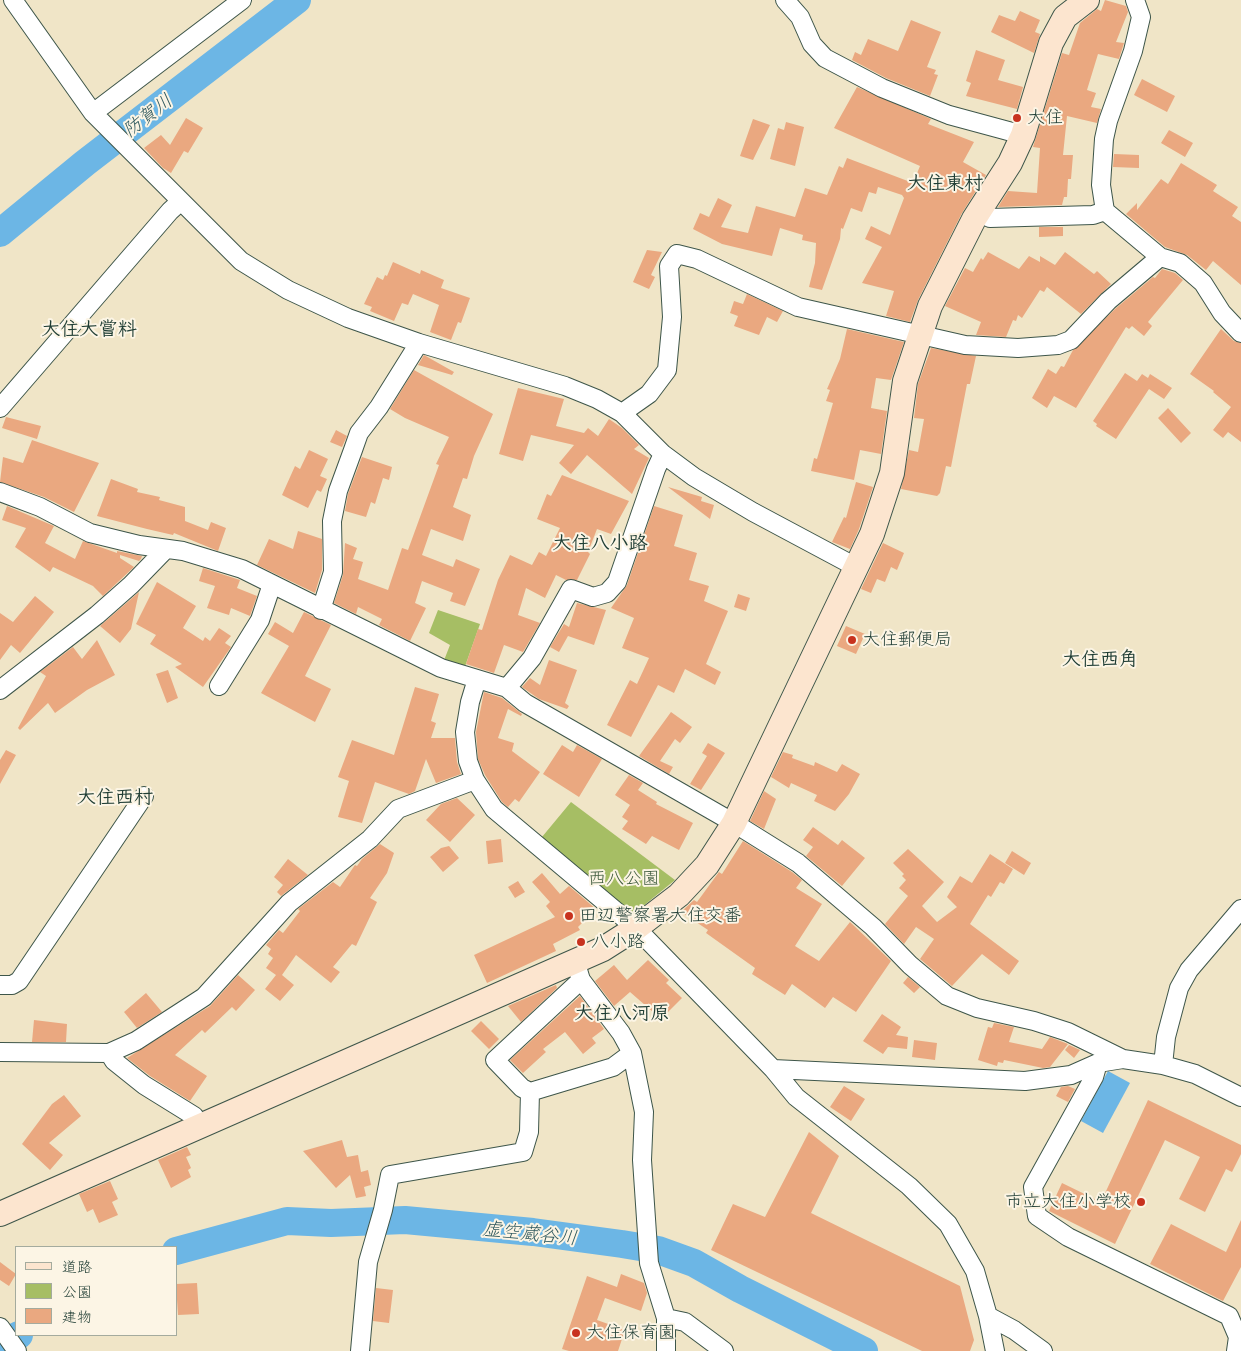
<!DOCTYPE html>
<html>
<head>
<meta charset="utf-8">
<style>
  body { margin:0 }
  #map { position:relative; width:1241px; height:1351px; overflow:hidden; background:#f0e5c7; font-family:Delius,"Klee One",sans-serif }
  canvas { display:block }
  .legend { position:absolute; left:15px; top:1246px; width:162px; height:90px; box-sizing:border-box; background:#fcf5e5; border:1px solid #a4ab9e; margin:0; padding:6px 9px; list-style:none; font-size:15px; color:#1f3d34 }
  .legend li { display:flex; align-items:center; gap:10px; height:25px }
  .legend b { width:25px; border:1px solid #a4ab9e }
</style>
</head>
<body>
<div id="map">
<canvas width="1241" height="1351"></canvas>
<ul class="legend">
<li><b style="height:6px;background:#fce5cf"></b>道路</li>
<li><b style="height:14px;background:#a6be64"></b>公園</li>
<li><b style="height:14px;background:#eaa880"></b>建物</li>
</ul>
</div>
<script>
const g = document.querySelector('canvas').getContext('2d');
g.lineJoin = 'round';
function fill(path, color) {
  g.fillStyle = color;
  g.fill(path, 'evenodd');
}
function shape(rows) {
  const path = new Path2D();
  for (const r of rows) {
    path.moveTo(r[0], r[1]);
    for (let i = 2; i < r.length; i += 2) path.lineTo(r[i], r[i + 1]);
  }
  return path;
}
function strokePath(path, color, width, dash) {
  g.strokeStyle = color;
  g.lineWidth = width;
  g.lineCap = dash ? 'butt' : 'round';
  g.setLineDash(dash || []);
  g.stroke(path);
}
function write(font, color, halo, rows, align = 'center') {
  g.font = font + ' Delius,"Klee One",sans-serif';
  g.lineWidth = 4;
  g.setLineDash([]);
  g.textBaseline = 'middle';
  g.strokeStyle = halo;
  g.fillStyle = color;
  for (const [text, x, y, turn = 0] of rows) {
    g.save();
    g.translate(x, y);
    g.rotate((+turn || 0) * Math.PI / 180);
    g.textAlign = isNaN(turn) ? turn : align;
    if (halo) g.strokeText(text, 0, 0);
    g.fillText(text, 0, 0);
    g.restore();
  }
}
fill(shape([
  [438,610,480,624,462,675,441,668,450,645,429,633],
  [571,802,675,880,626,920,537,843]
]), '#a6be64');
fill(shape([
  [1108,1071,1130,1083,1103,1133,1081,1121]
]), '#6cb6e5');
strokePath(shape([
  [0,233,85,163,297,0],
  [176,1251,287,1221,331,1223,405,1220,533,1232,622,1244,658,1250,694,1263,740,1289,864,1351],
  [0,1344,19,1335]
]), '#6cb6e5', 28);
fill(shape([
  [1105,0,1126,6,1128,12,1116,42,1124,43,1119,59,1098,54,1087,90,1096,93,1091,107,1101,109,1097,123,1067,116,1063,155,1073,155,1071,179,1068,179,1067,197,1064,197,1062,205,998,207,1008,191,1037,193,1040,148,1033,147,1062,53,1069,55,1080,23,1097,9,1101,11],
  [1020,11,1040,20,1035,32,1040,34,1034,53,991,32,999,15,1015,21],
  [911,20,941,32,927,67,936,70,934,74,938,75,930,96,886,78,852,60,855,52,861,55,868,39,898,51],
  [976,50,1005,60,998,80,1023,87,1017,109,966,96,971,83,966,81],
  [1142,79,1175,96,1167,112,1134,95],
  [857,87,931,119,928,124,974,142,963,162,986,175,962,213,918,300,910,322,886,316,894,291,862,283,882,247,865,239,871,226,890,235,904,198,902,195,878,187,876,194,869,192,862,212,851,208,843,229,841,228,840,239,822,290,809,287,815,263,816,243,802,240,803,235,780,228,772,256,722,244,693,229,700,213,709,217,718,198,732,205,721,227,748,233,756,206,795,217,805,188,827,195,839,166,843,168,847,158,913,183,920,166,834,128],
  [186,118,203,128,188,153,184,151,171,173,163,168,144,148,161,135,170,145],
  [753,119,770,125,753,160,740,156],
  [786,122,804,127,795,166,770,159,778,128,784,130],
  [1169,130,1193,143,1185,157,1161,143],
  [1114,154,1139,155,1139,168,1113,167],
  [1181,163,1217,185,1213,191,1238,207,1232,216,1241,222,1241,285,1213,261,1206,270,1187,255,1165,247,1126,214,1137,203,1137,210,1161,179,1168,184],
  [1039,227,1063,227,1063,236,1039,237],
  [647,250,662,252,651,275,655,277,649,289,633,282],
  [988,252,1019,269,1029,256,1040,262,1040,256,1055,265,1065,252,1094,274,1097,271,1111,284,1081,314,1047,287,1044,292,1040,290,1022,318,1018,315,1016,321,1013,320,1006,337,976,335,981,322,945,306,965,268,973,272,981,258,983,260],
  [393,262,420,274,421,270,444,280,441,288,470,298,461,323,458,322,451,340,430,332,439,305,413,294,408,305,402,303,394,321,370,311,372,307,364,304,377,277,383,280,385,275,387,276],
  [1162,269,1175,273,1183,280,1148,322,1152,326,1144,336,1132,326,1129,329,1126,327,1076,408,1054,396,1047,408,1032,398,1048,369,1056,374,1061,366,1064,367,1073,350,1115,309,1153,277,1155,278],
  [747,294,783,311,777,322,767,317,759,335,734,326,738,316,730,313,734,301,743,304],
  [847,329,904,342,891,380,876,378,871,408,887,411,881,454,860,450,854,480,811,471,814,458,817,459,833,403,826,401,830,390,827,389,840,359],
  [1221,329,1234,341,1241,343,1241,442,1228,432,1223,438,1213,430,1231,407,1213,392,1214,391,1190,374],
  [931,348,976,356,970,384,967,384,951,467,946,466,940,493,937,496,901,489,909,450,918,452,924,419,914,418,918,384],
  [424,355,454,372,452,375,418,365],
  [414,370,493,414,474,456,467,479,463,478,453,507,471,515,463,541,431,529,422,555,453,567,456,559,480,569,465,606,450,601,453,593,422,581,415,603,426,608,410,641,379,625,382,619,358,607,356,614,334,603,343,575,345,543,357,548,353,559,363,562,358,579,388,590,402,548,408,550,439,465,436,464,449,437,405,418,390,409],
  [1125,373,1137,381,1142,374,1148,378,1150,374,1172,388,1164,399,1149,389,1116,439,1096,426,1097,424,1093,421],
  [518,388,564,399,556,426,584,433,588,428,598,436,609,419,622,428,639,445,634,449,649,458,632,494,587,455,571,474,559,463,574,445,531,435,523,461,499,454],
  [1168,408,1191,433,1181,443,1158,418],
  [6,417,41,426,37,439,2,428],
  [336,430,347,436,342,447,330,442],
  [32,440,99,463,74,512,44,497,0,482,3,457,23,463],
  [309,450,328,459,320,476,327,479,321,492,317,490,308,508,282,495,295,466,300,469],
  [362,457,392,467,389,480,383,478,375,504,371,502,366,517,345,511,348,494],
  [562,475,629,501,611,534,597,529,588,552,590,554,577,580,566,580,556,575,545,598,526,588,518,615,540,623,523,652,504,645,494,673,466,664,478,629,482,630,498,580,510,555,532,565,539,552,546,556,560,528,537,519,547,494,551,496],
  [111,479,138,489,137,492,160,497,159,500,185,507,185,521,208,530,211,522,226,528,218,551,174,533,173,535,147,529,97,516],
  [856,482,873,487,859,529,850,549,832,542,844,517,846,518],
  [668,487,702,497,701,501,714,505,710,519],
  [7,506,54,526,45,543,75,559,83,541,117,553,117,551,142,556,141,559,139,561,120,555,120,558,134,567,103,596,93,586,53,567,50,572,15,547,26,528,2,520],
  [654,506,683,515,674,546,697,553,689,580,709,586,704,601,728,611,706,664,721,672,715,685,685,669,674,693,658,685,631,737,607,725,630,680,637,684,649,658,622,648,634,618,611,608,627,585],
  [298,531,322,539,322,570,315,593,257,565,269,539,293,549],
  [883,543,904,553,897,570,891,567,885,582,877,579,871,593,861,589],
  [203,568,240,580,237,588,257,596,250,616,231,608,229,615,207,608,215,586,199,581],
  [157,582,196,606,183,628,203,641,205,637,210,641,219,628,231,636,225,643,231,647,203,687,175,667,182,664,150,644,156,635,136,624],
  [139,592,131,629,120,643,100,626],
  [738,594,750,598,746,611,734,607],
  [35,596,54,612,20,653,11,645,0,660,0,613,13,622],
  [577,603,606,610,594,645,568,636,559,652,550,647,564,624,569,627],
  [304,612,331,625,305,676,331,689,315,722,261,693,289,646,268,634,275,622,293,633],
  [846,626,865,634,856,654,837,646],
  [97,640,115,675,87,690,55,713,48,703,20,730,18,728,46,676,40,672,73,647,82,659],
  [549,660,577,670,565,703,569,706,567,709,539,699,522,687,530,678,540,685],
  [168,670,178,698,167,703,156,674],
  [415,687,439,694,431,721,436,723,431,738,455,738,457,762,461,774,436,783,426,759,415,791,409,794,375,782,362,823,338,817,349,781,338,777,352,740,394,755],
  [484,692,502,698,522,714,521,716,508,709,498,738,514,743,512,751,540,772,519,802,515,799,508,807,502,802,485,775,478,759,476,732],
  [671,712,692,727,680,743,675,739,660,761,673,767,669,774,639,756],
  [708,743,725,753,701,790,690,784,707,756,702,753],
  [562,745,573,752,577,745,602,759,579,797,543,774],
  [6,750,16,755,0,784,0,760],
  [783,752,793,755,792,758,814,766,815,762,837,772,842,764,860,774,849,794,835,811,814,801,817,795,791,783,789,788,771,777],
  [629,775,643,783,638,790,657,802,656,804,693,823,679,850,652,836,646,844,622,829,628,821,622,817,630,805,615,795],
  [764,791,776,799,764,829,750,821],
  [457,798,475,815,450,842,426,820,441,804],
  [813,827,838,845,842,840,865,858,842,886,806,856,813,847,803,840],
  [501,839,503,862,488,864,486,841],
  [743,841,792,872,802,880,796,888,822,904,795,946,819,961,850,922,891,961,856,1012,833,997,825,1008,792,984,785,995,752,974,755,968,706,933,708,930,681,912,694,900,697,902,719,872,722,874],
  [380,844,394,853,387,873,370,898,377,902,356,946,352,944,333,967,340,972,331,983,296,955,282,975,294,985,280,1001,265,989,276,975,266,968,273,958,268,954,271,949,266,945,279,930,283,933,300,911,298,909,333,882,340,887,355,865,357,866,362,859],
  [449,846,459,858,443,872,430,857,441,848],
  [908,849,944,882,922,906,937,922,957,907,947,897,960,876,972,883,990,854,1013,869,1004,884,1000,882,991,897,988,895,970,924,1019,961,1009,975,982,954,952,986,920,959,934,939,916,927,904,944,885,924,908,896,899,888,906,880,902,876,904,874,893,863],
  [1012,851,1031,863,1024,875,1005,863],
  [288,859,308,875,281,896,277,892,283,885,274,877],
  [542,873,560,894,569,886,596,909,578,927,580,930,553,944,556,951,487,983,474,955,555,917,546,906,550,902,532,882],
  [518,881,525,892,515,898,508,887],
  [648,960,669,980,666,983,682,998,661,1019,630,992,614,1006,595,981,614,965,627,980],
  [238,975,255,990,236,1011,232,1007,205,1033,202,1030,175,1055,207,1076,190,1101,150,1076,127,1058,210,1006],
  [908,977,920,987,914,993,903,983],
  [556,985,557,988,521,1022,508,1006],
  [146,993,162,1012,137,1028,124,1012],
  [580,996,604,1029,592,1038,596,1043,583,1054,565,1032,543,1049,546,1052,523,1073,510,1060],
  [882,1014,901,1027,896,1035,908,1037,907,1049,888,1047,883,1054,863,1041],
  [34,1020,67,1024,66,1042,32,1042],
  [481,1021,499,1039,489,1049,471,1031],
  [994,1023,1014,1027,1009,1042,1042,1049,1050,1037,1068,1044,1050,1067,1043,1068,1004,1060,1003,1063,998,1062,997,1066,978,1060,988,1027,992,1028],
  [914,1040,937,1043,935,1060,912,1057],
  [1069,1045,1080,1050,1074,1058,1065,1050],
  [844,1086,865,1099,851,1121,830,1107],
  [1068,1086,1075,1089,1068,1102,1056,1096,1061,1087],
  [64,1095,81,1116,49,1143,63,1155,50,1170,22,1144,52,1104],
  [1148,1100,1241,1145,1241,1154,1232,1172,1226,1169,1205,1212,1179,1199,1200,1157,1165,1140,1115,1244,1049,1211,1062,1183,1101,1202],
  [809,1132,839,1156,811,1213,960,1286,974,1340,970,1351,922,1351,711,1250,733,1204,765,1217],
  [342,1140,347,1157,358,1155,361,1172,368,1170,371,1185,364,1187,366,1196,356,1198,350,1175,336,1188,303,1151],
  [187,1147,191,1155,186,1157,191,1168,188,1170,191,1177,171,1188,158,1160],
  [110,1181,118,1199,112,1202,118,1215,99,1223,93,1209,87,1212,79,1194],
  [1241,1220,1241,1267,1223,1301,1150,1264,1171,1224,1226,1252],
  [0,1262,16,1274,9,1286,0,1280],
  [621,1274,644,1283,647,1293,641,1311,605,1298,597,1320,625,1330,618,1351,569,1351,562,1349,587,1276,617,1287],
  [197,1283,199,1314,178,1315,176,1284],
  [376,1288,393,1290,389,1323,373,1321]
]), '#eaa880');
const street = shape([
  [13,0,93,113,241,261,288,290,348,318,419,343,565,386,597,399,622,413,663,454,694,477,753,512,856,567],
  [785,0,800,17,812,44,825,58,882,88,949,115,1023,135],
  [1135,0,1141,17,1133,51,1108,121,1104,139,1101,185,1105,211,1160,257,1180,263,1203,283,1222,313,1241,333],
  [93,113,242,0],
  [979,212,990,218,1093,215,1105,211],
  [0,408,170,211,181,201],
  [622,413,649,394,667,370,672,317,669,266,677,254,697,259,798,307,965,345,1018,348,1058,345,1071,340,1108,301,1160,257],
  [0,492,40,507,90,533,139,545,183,551,242,569,441,668,507,688,525,703,734,823,798,863,873,927,910,965,947,996,977,1008,1034,1021,1068,1032,1123,1059],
  [321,610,333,572,332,521,338,491,353,450,359,433,379,407,419,343],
  [477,679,470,702,465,732,468,761,475,780,494,809,636,928,773,1069,796,1097,909,1186,948,1224,975,1271,988,1316,995,1351],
  [219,686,260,620,272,584],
  [507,688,532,658,571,589,593,597,607,593,617,582,656,469,663,454],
  [0,690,97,615,131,585,165,550],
  [575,960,581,980,621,1033,632,1053,644,1112,642,1160,649,1263,666,1318,666,1351],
  [0,985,12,985,19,981,144,796],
  [0,1052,109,1053,136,1041,204,997,289,903,370,839,398,809,475,780],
  [109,1053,114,1061,144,1085,194,1116,202,1127],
  [1098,1063,1094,1077,1033,1187,1037,1216,1068,1237,1229,1316,1238,1337,1236,1351],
  [1163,1065,1166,1037,1179,988,1189,970,1241,909],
  [773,1069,1025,1081,1071,1075,1098,1063,1123,1059,1163,1065,1195,1074,1241,1097],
  [530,1092,522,1088,495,1060,581,980],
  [988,1316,1014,1330,1043,1351],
  [666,1318,685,1322,724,1351],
  [0,1327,17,1351],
  [360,1351,368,1262,383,1210,390,1175,523,1152,529,1132,530,1092,613,1067,632,1053]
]);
const secondary = shape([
  [0,1214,603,949,636,928,679,895,707,865,734,823,872,534,892,473,905,381,930,306,974,219,1010,163,1023,135,1051,43,1065,17,1087,0]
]);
strokePath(street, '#3e564a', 20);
strokePath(secondary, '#3e564a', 26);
strokePath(street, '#fff', 18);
strokePath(secondary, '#fce5cf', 24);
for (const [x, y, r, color] of [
  [1017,118,5,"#c8321e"],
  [852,640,5,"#c8321e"],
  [569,916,5,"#c8321e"],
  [581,942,5,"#c8321e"],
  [1141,1202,5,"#c8321e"],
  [576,1333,5,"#c8321e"]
]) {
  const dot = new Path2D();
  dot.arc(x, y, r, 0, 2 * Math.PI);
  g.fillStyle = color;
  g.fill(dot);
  strokePath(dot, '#fcf5e5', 2);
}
write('18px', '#1f3d34', '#fcf5e5', [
  ["大住",1027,118],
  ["大住郵便局",862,640],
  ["田辺警察署大住交番",579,916],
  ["八小路",591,942],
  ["市立大住小学校",1131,1202,"right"],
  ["大住保育園",586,1333]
], 'left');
write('18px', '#415d40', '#fcf5e5', [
  ["西八公園",624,879]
]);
write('italic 19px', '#325b60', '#fcf5e5', [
  ["防賀川",148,116,-38],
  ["虚空蔵谷川",530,1234,6]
]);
write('bold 19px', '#1f3d34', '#fcf5e5', [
  ["大住東村",945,184],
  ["大住大嘗料",89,330],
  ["大住八小路",600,544],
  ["大住西角",1100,660],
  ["大住西村",115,798],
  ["大住八河原",622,1014]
]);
</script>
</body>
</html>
